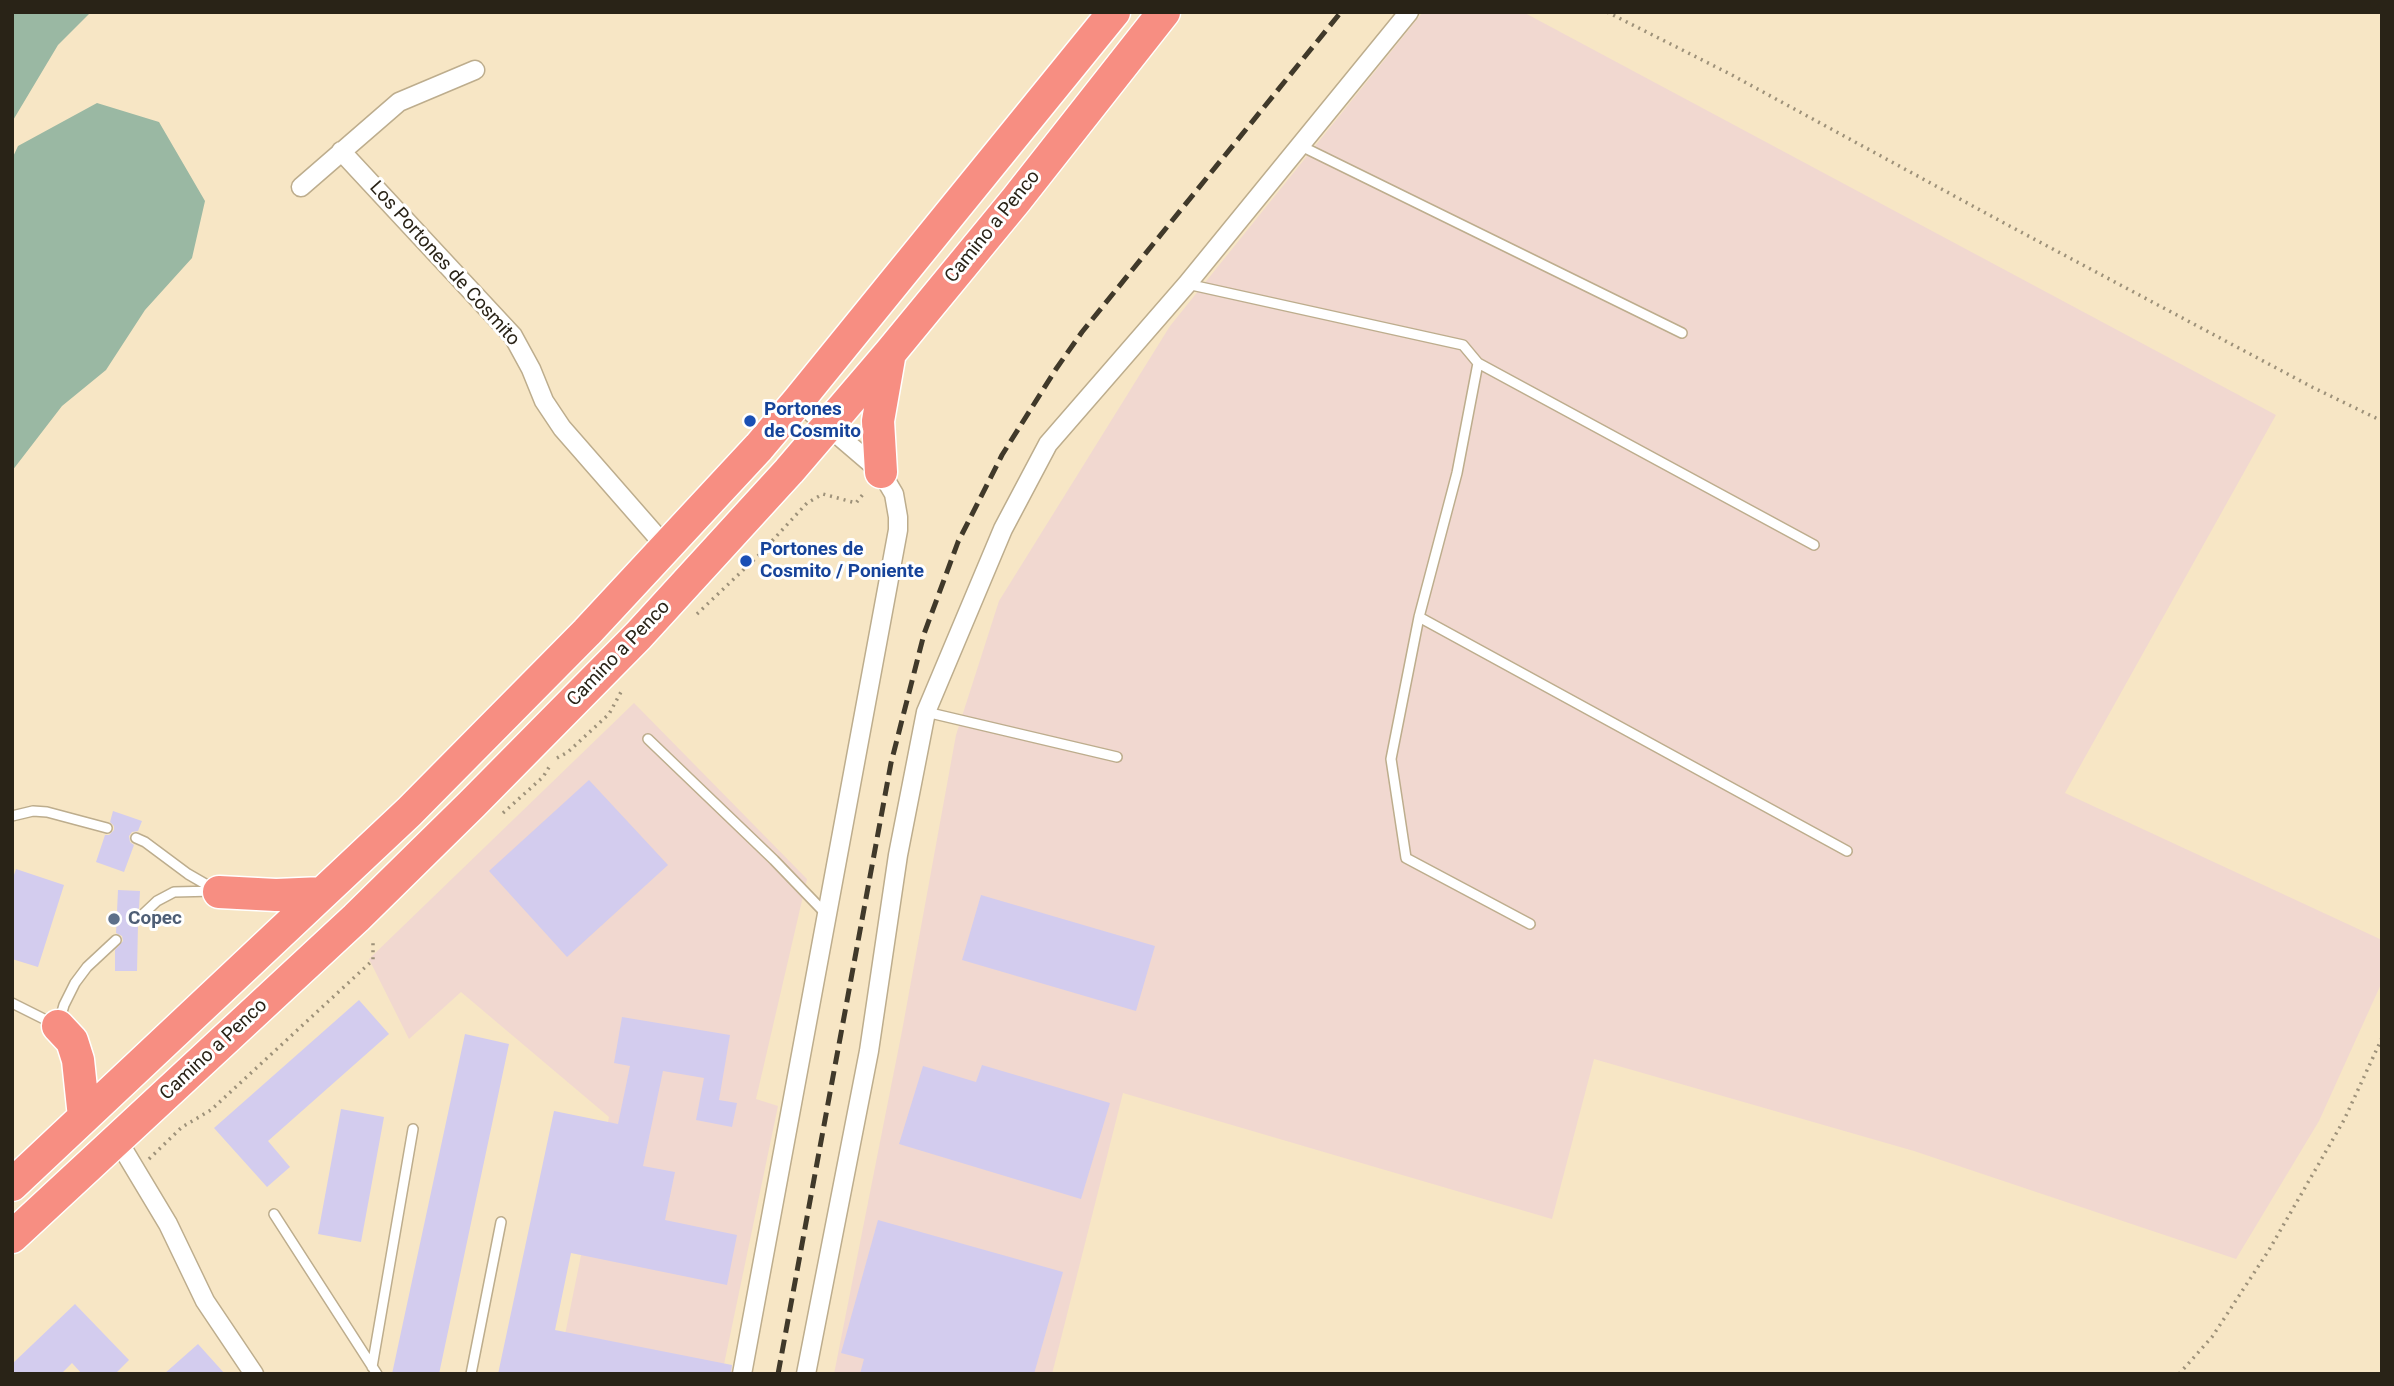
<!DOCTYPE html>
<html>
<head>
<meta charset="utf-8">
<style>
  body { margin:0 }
  #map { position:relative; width:2394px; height:1386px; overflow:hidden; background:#f7e6c5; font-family:Roboto,sans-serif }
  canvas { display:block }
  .frame { position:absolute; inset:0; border:14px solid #292317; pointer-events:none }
</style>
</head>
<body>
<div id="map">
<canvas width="2394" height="1386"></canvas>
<div class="frame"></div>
</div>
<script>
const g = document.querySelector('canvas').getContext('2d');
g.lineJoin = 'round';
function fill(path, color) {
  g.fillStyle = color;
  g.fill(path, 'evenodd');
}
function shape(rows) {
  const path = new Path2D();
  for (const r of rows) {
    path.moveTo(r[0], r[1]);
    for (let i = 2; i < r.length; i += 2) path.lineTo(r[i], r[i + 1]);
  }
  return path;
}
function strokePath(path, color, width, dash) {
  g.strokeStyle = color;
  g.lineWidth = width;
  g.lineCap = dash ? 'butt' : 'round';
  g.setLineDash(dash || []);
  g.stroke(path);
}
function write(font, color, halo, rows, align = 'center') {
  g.font = font + ' Roboto,sans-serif';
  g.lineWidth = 6;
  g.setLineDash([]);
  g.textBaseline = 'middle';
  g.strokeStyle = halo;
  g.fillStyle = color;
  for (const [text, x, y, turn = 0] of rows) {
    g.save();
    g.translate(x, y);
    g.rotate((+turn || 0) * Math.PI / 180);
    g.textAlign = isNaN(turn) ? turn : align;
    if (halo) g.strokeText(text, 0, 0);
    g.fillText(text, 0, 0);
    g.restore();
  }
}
fill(shape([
  [1423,12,1523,12,2276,415,2065,793,2382,940,2382,982,2319,1121,2236,1259,1914,1151,1594,1059,1552,1219,1123,1093,1052,1374,834,1374,902,1031,956,735,999,601,1170,326],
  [634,703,807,879,756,1099,778,1106,722,1374,557,1374,609,1117,461,992,409,1039,369,959]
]), '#f1d8d0');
fill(shape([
  [12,12,91,12,58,45,12,122],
  [97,103,159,122,205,201,192,258,145,310,106,370,62,406,12,471,12,159,18,146]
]), '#9ab8a3');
fill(shape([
  [589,780,668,865,567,957,489,871],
  [113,811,142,821,138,831,132,832,129,836,130,842,134,845,124,872,96,862,105,835,109,835,114,830,114,826,110,822],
  [16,869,64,885,38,967,12,959,12,881],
  [118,890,140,891,139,908,132,917,134,922,138,925,137,971,115,971,115,950,123,941,122,936,116,933],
  [981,895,1155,946,1136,1011,962,960],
  [359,1000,389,1034,268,1141,290,1167,267,1187,214,1128],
  [622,1017,730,1035,719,1100,737,1103,732,1127,696,1120,704,1078,663,1071,643,1166,675,1172,665,1220,737,1235,727,1285,571,1253,555,1330,732,1365,731,1374,498,1374,554,1111,618,1124,630,1066,614,1063],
  [465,1034,509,1044,439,1374,392,1374],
  [982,1065,1110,1103,1081,1199,899,1144,923,1066,976,1082],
  [341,1109,384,1117,361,1242,318,1234],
  [878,1220,1063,1272,1034,1374,860,1374,864,1359,841,1353],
  [75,1304,129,1360,115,1374,82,1374,72,1363,61,1374,12,1374,12,1364],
  [198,1344,225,1374,164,1374]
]), '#d3ccee');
const lane = shape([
  [1301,146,1682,333],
  [1187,284,1463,345,1478,363,1457,473,1419,617,1391,759,1406,858,1530,924],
  [1478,363,1814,545],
  [1419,617,1847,851],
  [926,712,1117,757],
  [648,739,774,860,827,915],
  [12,816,33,811,47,812,107,828],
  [136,838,145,842,188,874,214,889],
  [139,918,157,901,174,892,214,891],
  [12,1003,58,1026,64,1005,75,983,87,967,116,940],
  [274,1214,377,1374],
  [372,1367,413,1129],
  [471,1374,501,1222]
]);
const street = shape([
  [341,151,513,336,531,369,544,401,562,428,666,547],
  [301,187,399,102,475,70],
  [117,1139,168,1224,205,1301,254,1374],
  [742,1374,898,530,898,517,894,494,881,472,798,401],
  [806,1374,869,1051,898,855,926,712,1003,529,1048,444,1187,284,1409,12]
]);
const highway = shape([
  [881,472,878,421,889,358],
  [219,892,276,895,323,893],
  [58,1026,72,1041,78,1060,84,1117],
  [12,1185,409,812,587,632,759,447,798,401,1114,12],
  [12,1237,356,918,472,804,638,636,789,471,890,353,1016,200,1164,12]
]);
strokePath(lane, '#bdad8d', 12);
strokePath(street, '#bdad8d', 21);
strokePath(highway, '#fff', 35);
strokePath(shape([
  [1607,12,1730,74,2004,223,2312,387,2382,421],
  [697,614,760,554,807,503,823,494,856,503,864,493],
  [557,758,568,752,609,714,621,692],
  [503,813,543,777,551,764],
  [149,1159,182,1127,211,1110,373,960,373,940],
  [2179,1374,2212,1337,2269,1250,2344,1120,2382,1038]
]), '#9d9179', 3.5, [2, 5]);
strokePath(lane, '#fff', 9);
strokePath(street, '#fff', 18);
strokePath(highway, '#f78e82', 32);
strokePath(shape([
  [778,1374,891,763,924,634,958,542,1002,455,1056,369,1082,332,1341,12]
]), '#40392a', 5, [14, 7]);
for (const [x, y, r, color] of [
  [750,421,7,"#1a4fb4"],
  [746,561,7,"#1a4fb4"],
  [114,919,7,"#5c6f8a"]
]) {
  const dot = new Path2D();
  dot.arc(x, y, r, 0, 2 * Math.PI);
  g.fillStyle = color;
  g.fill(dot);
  strokePath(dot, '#fff', 2.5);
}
write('19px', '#292317', '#fff', [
  ["Camino a Penco",993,227,-51],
  ["Los Portones de Cosmito",444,264,48],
  ["Camino a Penco",619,654,-46],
  ["Camino a Penco",214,1050,-43]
]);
write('bold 19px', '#164399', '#fff', [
  ["Portones",764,410],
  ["de Cosmito",764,432],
  ["Portones de",760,550],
  ["Cosmito / Poniente",760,572]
], 'left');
write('bold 19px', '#4e5e75', '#fff', [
  ["Copec",128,919]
], 'left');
</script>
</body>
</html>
